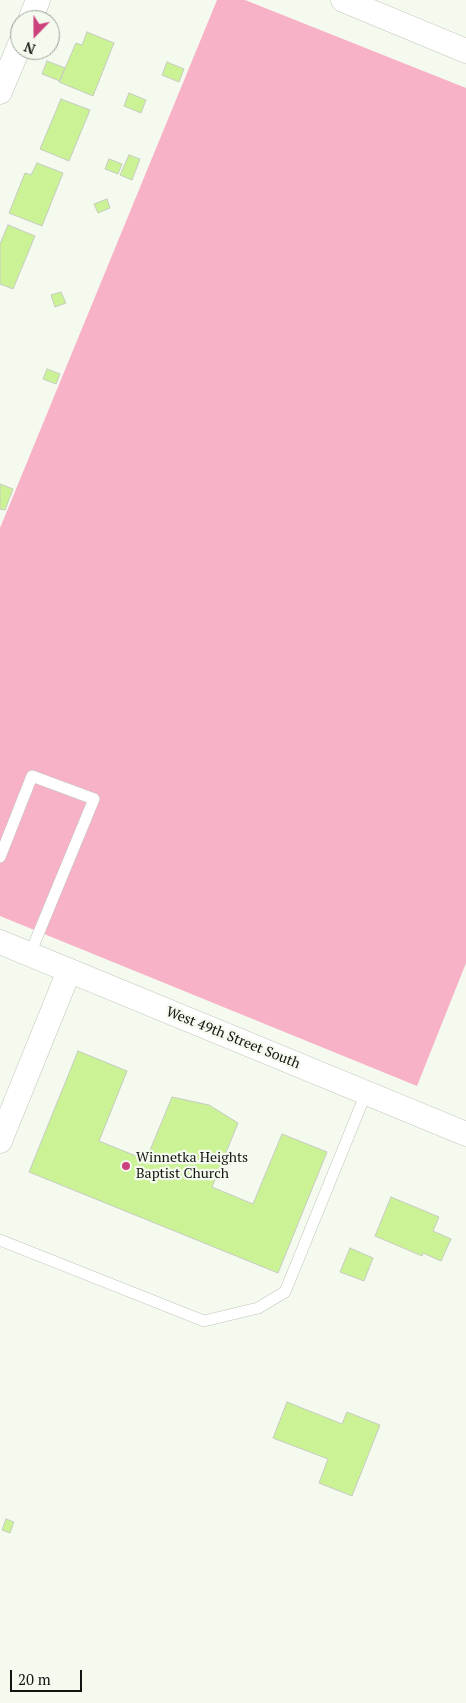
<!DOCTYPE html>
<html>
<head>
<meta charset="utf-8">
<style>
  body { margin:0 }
  #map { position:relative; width:466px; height:1703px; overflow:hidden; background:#f5faef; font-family:"PT Serif",serif }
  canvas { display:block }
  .north { position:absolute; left:10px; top:10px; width:50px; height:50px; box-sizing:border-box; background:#f5faef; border:1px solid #9b9e96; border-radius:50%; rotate:202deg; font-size:14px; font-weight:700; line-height:20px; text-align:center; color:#131411 }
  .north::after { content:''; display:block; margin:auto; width:18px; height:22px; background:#cc427d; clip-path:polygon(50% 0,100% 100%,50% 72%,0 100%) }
  .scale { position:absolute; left:10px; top:1670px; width:72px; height:22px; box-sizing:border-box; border:2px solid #131411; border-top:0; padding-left:6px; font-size:15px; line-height:18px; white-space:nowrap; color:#131411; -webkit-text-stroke:4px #f5faef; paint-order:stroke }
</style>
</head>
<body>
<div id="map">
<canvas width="466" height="1703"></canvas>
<div class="north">N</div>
<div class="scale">20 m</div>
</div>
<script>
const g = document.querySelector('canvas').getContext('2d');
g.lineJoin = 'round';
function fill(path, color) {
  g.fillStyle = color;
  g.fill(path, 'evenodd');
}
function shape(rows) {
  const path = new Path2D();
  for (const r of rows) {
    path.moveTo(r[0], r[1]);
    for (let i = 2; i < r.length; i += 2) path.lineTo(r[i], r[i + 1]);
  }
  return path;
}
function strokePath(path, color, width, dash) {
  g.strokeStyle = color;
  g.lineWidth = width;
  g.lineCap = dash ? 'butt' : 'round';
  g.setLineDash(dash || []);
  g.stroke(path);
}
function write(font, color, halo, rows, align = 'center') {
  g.font = font + ' "PT Serif",serif';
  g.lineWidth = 4.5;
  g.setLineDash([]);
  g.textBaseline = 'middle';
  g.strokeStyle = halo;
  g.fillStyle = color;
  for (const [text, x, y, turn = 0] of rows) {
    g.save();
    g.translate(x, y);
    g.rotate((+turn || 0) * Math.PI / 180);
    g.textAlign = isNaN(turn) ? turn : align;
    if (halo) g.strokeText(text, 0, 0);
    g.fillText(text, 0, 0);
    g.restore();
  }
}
fill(shape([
  [217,0,245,0,466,88,466,963,417,1086,0,916,0,528]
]), '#f8b2c8');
const building = shape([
  [87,32,114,43,93,96,59,82,76,43,82,45,87,32],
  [47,61,65,68,60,81,42,74,47,61],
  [167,62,184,69,179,82,162,75,167,62],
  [129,93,146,100,141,113,124,106,129,93],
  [61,99,90,110,69,161,40,149,61,99],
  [129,155,140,159,132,180,120,175,129,155],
  [109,159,122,164,118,174,105,169,109,159],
  [37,163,63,173,42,226,9,213,25,173,31,175,37,163],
  [107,199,110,208,98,213,94,204,107,199],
  [8,225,35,236,13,289,0,284,0,244,8,225],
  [61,292,66,303,55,307,51,295,61,292],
  [47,369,60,374,56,384,43,379,47,369],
  [0,484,13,489,5,510,0,509,0,484],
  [78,1051,127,1071,99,1141,146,1160,172,1097,209,1105,238,1123,212,1187,253,1204,282,1134,327,1152,278,1273,29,1172,78,1051],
  [391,1197,439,1217,433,1231,451,1239,441,1261,423,1253,422,1256,375,1236,391,1197],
  [350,1248,373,1258,364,1281,340,1272,350,1248],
  [287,1402,342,1424,347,1412,380,1425,352,1496,319,1483,328,1459,273,1438,287,1402],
  [6,1519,14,1522,10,1533,2,1530,6,1519]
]);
fill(building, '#cbf396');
strokePath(building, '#c6cbc1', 1);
const service = shape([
  [0,857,32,776,94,799,30,954],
  [0,1240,204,1321,258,1308,285,1292,366,1093]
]);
const minor = shape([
  [343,0,466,51],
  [30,20,38,0],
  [0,92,20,44],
  [0,942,466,1134],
  [0,1141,69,971]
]);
strokePath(service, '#c1c5bb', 12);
strokePath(minor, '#c1c5bb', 25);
strokePath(service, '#fff', 11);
strokePath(minor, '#fff', 24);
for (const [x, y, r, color] of [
  [126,1166,5,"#cc427d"]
]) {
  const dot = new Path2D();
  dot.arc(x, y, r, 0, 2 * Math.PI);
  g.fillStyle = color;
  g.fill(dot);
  strokePath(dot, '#f5faef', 2);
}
write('14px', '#131411', '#f5faef', [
  ["West 49th Street South",233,1038,22]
]);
write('14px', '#131411', '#f5faef', [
  ["Winnetka Heights",136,1158],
  ["Baptist Church",136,1174]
], 'left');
</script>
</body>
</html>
